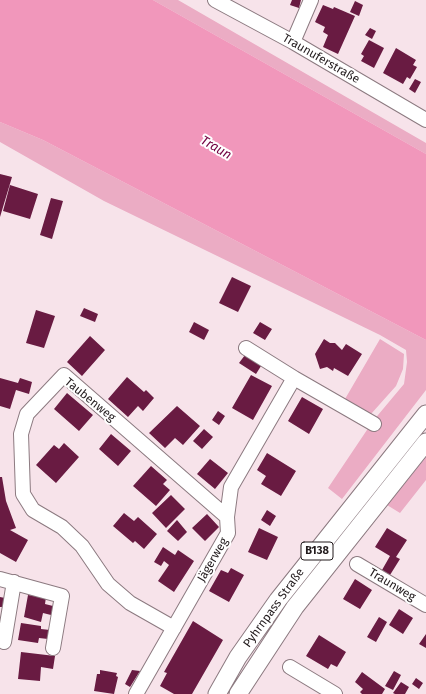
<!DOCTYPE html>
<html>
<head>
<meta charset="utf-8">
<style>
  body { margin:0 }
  canvas { display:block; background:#f7e3ea }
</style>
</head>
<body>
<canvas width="426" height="694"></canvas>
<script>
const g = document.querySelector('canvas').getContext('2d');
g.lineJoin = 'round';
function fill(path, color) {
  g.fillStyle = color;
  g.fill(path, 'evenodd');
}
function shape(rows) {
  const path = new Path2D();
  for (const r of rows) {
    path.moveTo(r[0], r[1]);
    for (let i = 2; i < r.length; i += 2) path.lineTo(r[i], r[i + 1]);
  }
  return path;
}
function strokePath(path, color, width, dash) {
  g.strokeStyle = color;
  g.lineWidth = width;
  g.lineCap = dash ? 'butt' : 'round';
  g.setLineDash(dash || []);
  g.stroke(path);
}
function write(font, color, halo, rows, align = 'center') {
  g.font = font + ' "Fira Sans",sans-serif';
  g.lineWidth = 4;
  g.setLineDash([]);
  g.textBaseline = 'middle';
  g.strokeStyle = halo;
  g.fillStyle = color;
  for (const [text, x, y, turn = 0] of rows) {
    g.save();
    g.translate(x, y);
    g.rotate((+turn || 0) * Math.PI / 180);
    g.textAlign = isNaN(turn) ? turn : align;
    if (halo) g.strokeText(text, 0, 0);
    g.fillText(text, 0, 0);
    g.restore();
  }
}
fill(shape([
  [153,0,178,0,426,143,426,154],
  [0,122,43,140,426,340,426,390,342,499,328,488,373,421,404,384,407,362,406,350,380,335,104,201,0,142],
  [380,339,404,354,403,369,396,386,371,414,345,399],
  [426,457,426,480,400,513,387,505]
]), '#ebacc4');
fill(shape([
  [0,0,153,0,426,154,426,340,43,140,0,122]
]), '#f197bb');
fill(shape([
  [292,0,301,0,299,8,290,5],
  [355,1,363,5,359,16,350,12],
  [323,5,333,9,334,7,355,16,338,54,323,47,328,35,323,32,325,27,315,22],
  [370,28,376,31,372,39,365,35],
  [369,40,384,48,374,68,361,61,364,56,361,54],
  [396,48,416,60,413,65,417,67,410,79,407,77,403,84,383,73],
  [415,79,421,82,415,93,409,89],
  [0,174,12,177,0,217],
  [10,185,38,194,30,219,3,211],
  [51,198,63,201,52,239,40,235],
  [232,277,251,286,238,312,219,303],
  [84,308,98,314,95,322,80,316],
  [36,310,55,316,44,348,26,343],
  [194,322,209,330,204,340,189,332],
  [260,322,272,329,265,340,253,333],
  [90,336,105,350,82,376,67,362],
  [324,339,330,343,335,343,342,350,346,344,362,354,348,376,334,368,333,371,327,367,320,369,315,354],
  [245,355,261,366,256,374,239,363],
  [251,375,272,386,253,420,232,408],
  [127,377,144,392,146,390,154,398,143,411,138,406,128,417,108,399],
  [0,378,18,383,20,378,32,382,29,394,16,390,10,409,0,406],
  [67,393,93,415,79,431,54,409],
  [302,397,323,409,309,434,288,421],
  [177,406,200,426,183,445,175,438,165,448,149,433],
  [218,411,225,416,219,425,212,420],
  [204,429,213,437,202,449,193,441],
  [111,434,131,451,118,466,99,449],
  [64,443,79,457,56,483,36,465,54,445,59,449],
  [267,453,296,471,281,496,261,484,266,476,257,470],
  [210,459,228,473,215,489,197,474],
  [151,466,167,480,163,484,170,490,156,506,133,486],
  [0,477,2,477,6,501,16,528,10,530,28,540,16,562,0,553],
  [171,495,185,509,166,528,152,513],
  [267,510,276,516,270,526,261,520],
  [124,513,134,521,138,517,157,534,144,549,135,541,133,543,113,526],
  [207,514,219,527,205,541,192,528],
  [177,520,187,532,178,541,167,531],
  [259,528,278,537,267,560,248,552],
  [387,528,407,540,396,557,400,559,390,575,382,570,390,556,375,547],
  [163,547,175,555,178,550,194,561,174,592,158,581,169,565,164,561,161,566,154,562],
  [231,568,244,575,229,602,209,591,221,570,228,573],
  [355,579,372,590,360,609,343,599],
  [28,595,46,597,45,604,53,606,51,615,43,613,41,622,24,617],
  [0,597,5,598,3,607,0,607],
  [399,609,413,618,403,634,389,625],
  [379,617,387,622,376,642,367,637],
  [193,621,223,640,192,694,174,694,160,686,167,673,164,672],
  [21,623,41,626,41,629,50,630,48,639,39,638,38,643,18,640],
  [426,634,426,648,419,644],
  [319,635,346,652,337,667,331,664,328,669,306,656],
  [21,652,55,656,53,669,41,667,40,681,18,679],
  [100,670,117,673,116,676,118,677,114,694,94,691,97,674,100,674],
  [132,670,140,671,130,687,125,684],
  [394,671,401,675,393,690,385,686],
  [362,672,385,689,382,694,362,694,360,692,363,689,355,682],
  [416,678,423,683,419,689,412,684],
  [401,682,409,687,405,694,395,694,393,693]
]), '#691b42');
const minor = shape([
  [215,0,293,42,426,120],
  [293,42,311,0],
  [246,348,294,378],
  [357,564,426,605],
  [0,579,62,596,53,648],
  [174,628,130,603,108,584,82,546,62,527,33,510,23,494,21,434,27,414,64,375,227,517],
  [4,642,14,582],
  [290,667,335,694],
  [136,694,228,533,227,517,231,487,294,378,374,424]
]);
const major = shape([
  [217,694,238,657,278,600,426,414],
  [238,694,295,607,426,442]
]);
strokePath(minor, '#8c7a80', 16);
strokePath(major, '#8c7a80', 19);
strokePath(minor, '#fff', 14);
strokePath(major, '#fff', 17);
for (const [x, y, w] of [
  [317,551,32]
]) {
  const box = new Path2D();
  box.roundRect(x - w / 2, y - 9, w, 18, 3);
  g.fillStyle = '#fff';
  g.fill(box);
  strokePath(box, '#221b1d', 1);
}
write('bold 11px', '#221b1d', null, [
  ["B138",317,551]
]);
write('12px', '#221b1d', '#fff', [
  ["Traunuferstraße",321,59,30],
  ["Taubenweg",90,400,39],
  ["Jägerweg",213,560,-60],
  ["Traunweg",392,585,31],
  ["Pyhrnpass Straße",274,608,-54]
]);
write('italic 13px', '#710141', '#fff', [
  ["Traun",216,148,30]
]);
</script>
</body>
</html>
